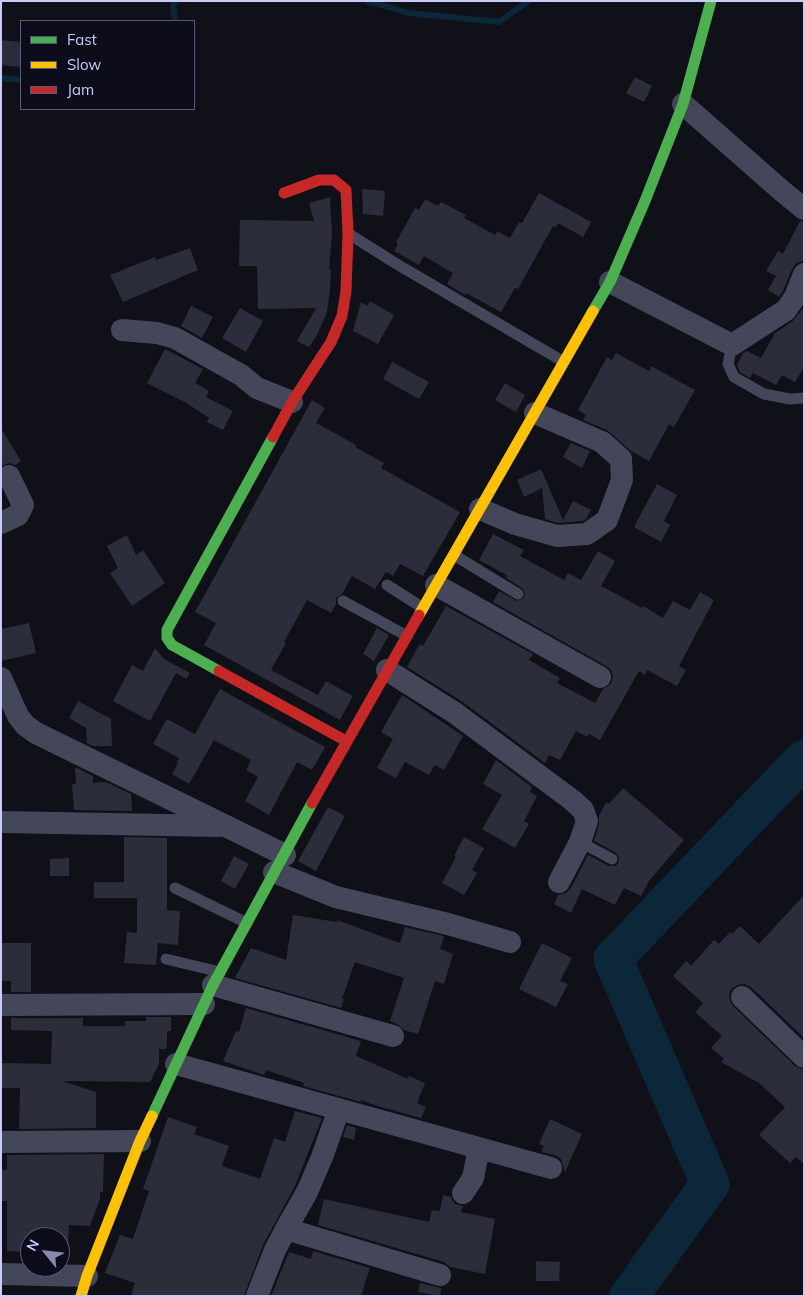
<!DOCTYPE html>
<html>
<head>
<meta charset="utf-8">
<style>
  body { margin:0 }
  #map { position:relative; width:805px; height:1297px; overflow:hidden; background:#101018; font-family:Mulish,sans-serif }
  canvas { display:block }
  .frame { position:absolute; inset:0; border:2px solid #c8ccfc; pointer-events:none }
  .legend { position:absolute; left:20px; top:20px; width:175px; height:90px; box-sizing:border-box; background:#0c0c1b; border:1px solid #575975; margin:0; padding:6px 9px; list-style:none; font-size:15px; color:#c8ccfc }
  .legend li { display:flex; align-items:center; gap:10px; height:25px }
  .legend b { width:25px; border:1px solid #575975 }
  .north { position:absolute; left:20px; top:1227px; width:50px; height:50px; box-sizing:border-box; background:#0c0c1b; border:1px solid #575975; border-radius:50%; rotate:299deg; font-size:14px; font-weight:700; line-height:20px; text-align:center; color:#c8ccfc }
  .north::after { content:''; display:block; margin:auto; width:18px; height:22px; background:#888aac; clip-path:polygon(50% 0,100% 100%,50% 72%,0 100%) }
</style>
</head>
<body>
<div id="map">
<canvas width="805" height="1297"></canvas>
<div class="frame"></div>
<ul class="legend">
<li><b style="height:6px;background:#4caf50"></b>Fast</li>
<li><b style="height:6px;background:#ffc107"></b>Slow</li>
<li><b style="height:6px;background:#c62828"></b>Jam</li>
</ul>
<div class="north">N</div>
</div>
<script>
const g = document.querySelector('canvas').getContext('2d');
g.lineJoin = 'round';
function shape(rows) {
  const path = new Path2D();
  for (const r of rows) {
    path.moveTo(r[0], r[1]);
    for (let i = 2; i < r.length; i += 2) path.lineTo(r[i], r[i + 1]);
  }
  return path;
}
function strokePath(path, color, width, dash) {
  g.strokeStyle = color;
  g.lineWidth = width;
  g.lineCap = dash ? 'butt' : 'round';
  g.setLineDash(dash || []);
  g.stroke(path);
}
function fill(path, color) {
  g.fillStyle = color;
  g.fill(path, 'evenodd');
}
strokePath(shape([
  [368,1,409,13,499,22,528,1],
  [175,21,173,4,176,1],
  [1,78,21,80]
]), '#0d273a', 6);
strokePath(shape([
  [629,1296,710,1184,613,959,804,759]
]), '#0d273a', 39);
fill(shape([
  [1,40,21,42,21,67,1,65],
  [635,77,652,86,644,102,626,93],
  [362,189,385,191,383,216,363,214],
  [539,193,591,222,583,237,558,223,556,227,553,226,518,289,515,288,501,312,466,293,465,295,447,284,453,273,424,256,419,265,394,251,398,244,396,242,415,208,419,210,425,199,438,206,441,202,466,215,464,218,495,235,497,231,510,238,519,222,522,223],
  [330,197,332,234,329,269,331,269,330,289,327,312,317,335,309,347,297,341,316,308,258,309,257,266,239,266,240,220,314,221,309,203],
  [800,221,804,222,804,261,796,263,792,269,783,291,779,297,768,290,776,276,766,271,778,251,783,254],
  [190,248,198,270,123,302,110,275,155,257,156,260],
  [370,301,394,315,378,344,353,331,361,302,367,306],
  [191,306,213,317,202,338,181,326],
  [804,307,804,367,795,382,782,375,776,385,753,373,750,378,740,372,737,365,743,353,747,351,761,358,775,333,793,321],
  [240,308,263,321,246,352,222,338],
  [165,349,203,369,195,383,209,391,206,397,233,411,223,430,207,422,209,418,185,402,147,383],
  [616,353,649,371,651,366,695,390,674,427,669,424,649,461,631,451,607,430,583,420,586,415,578,410,607,357,612,360],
  [392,362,429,382,419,399,383,379],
  [505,383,525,395,516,412,495,400],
  [312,400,325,408,316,423,356,445,355,447,384,463,381,468,460,512,423,576,400,564,393,576,386,572,375,589,352,576,342,594,336,598,336,604,331,613,307,600,284,642,286,643,271,670,318,695,326,681,353,696,340,720,204,645,216,623,195,612],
  [1,428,21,461,15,465,9,463,1,466],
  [571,443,590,451,582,468,563,457],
  [541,469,563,520,573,501,591,510,586,519,582,521,558,523,545,519,542,488,524,497,517,480],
  [657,484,677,495,664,521,670,525,661,542,634,527],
  [493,534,524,550,520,556,564,580,568,573,581,580,598,551,615,561,601,586,642,608,643,606,663,618,673,601,690,610,700,592,714,600,679,666,686,670,677,686,647,670,645,675,639,671,600,740,589,734,587,737,576,731,560,760,549,755,545,763,463,702,407,667,418,647,420,644,423,646,446,606,533,654,529,660,560,678,557,683,595,703,603,689,611,684,613,676,611,670,606,666,493,602,499,591,517,601,524,598,525,594,522,588,506,578,508,576,479,560],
  [127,535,136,555,143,550,165,583,132,606,110,573,118,568,107,546],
  [29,623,36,653,1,661,1,629],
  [377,628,389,635,374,661,363,654],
  [155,648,164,659,190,673,186,679,176,673,150,721,113,701,132,665,143,671],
  [220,689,325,747,312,770,297,762,269,815,245,801,258,777,246,770,251,760,214,740,189,784,172,774,178,763,177,762,179,758,153,744,167,719,195,734],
  [402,695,463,736,444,770,435,765,429,775,405,762,396,778,377,768,393,739,381,732],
  [78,701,111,719,112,746,93,746,87,743,86,728,69,718],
  [496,760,532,787,530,792,537,796,524,821,529,824,515,848,482,829,502,795,483,784],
  [75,767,93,776,93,783,106,782,131,794,132,811,74,810,72,784,76,784],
  [623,788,684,840,649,881,641,896,624,888,615,905,582,889,571,913,554,904,558,895,566,893,571,888,588,855,609,866,616,866,618,863,619,858,616,853,594,841,599,825,599,816,606,802,609,804],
  [328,807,345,816,316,871,298,861],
  [124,837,167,838,167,910,180,911,178,945,158,943,156,965,124,963,127,932,137,933,137,898,94,898,94,882,124,882],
  [464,837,484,848,472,870,477,873,464,895,442,883,456,857,454,856],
  [234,856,249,864,235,889,221,881],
  [69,858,69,876,50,876,50,859],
  [804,895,804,1038,751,987,745,984,738,985,732,988,729,994,730,1001,733,1006,795,1066,804,1070,804,1164,796,1157,790,1163,759,1135,785,1107,759,1083,721,1062,724,1059,711,1048,722,1036,695,1012,703,1003,673,976,686,961,691,966,714,940,719,944,730,932,732,934,740,926,759,944],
  [293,915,337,922,337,920,400,943,405,927,444,936,440,949,453,954,444,984,435,981,418,1034,404,1030,397,1024,390,1021,404,978,355,962,342,999,344,999,341,1008,235,978,251,948,286,960],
  [1,943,31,943,31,992,11,992,11,981,1,981],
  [542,943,572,958,560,981,568,984,556,1007,519,989],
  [246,1008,361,1041,356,1056,408,1079,409,1076,425,1083,417,1103,426,1107,421,1118,374,1105,361,1100,361,1102,303,1086,304,1083,301,1082,266,1070,264,1075,223,1061,236,1031,239,1032],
  [146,1017,171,1017,171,1031,167,1031,167,1046,166,1049,159,1049,159,1064,150,1082,62,1081,96,1092,96,1128,19,1129,20,1088,1,1088,1,1063,51,1064,52,1031,11,1030,11,1018,83,1018,83,1026,125,1026,125,1021,146,1021],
  [295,1111,322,1118,295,1186,263,1245,244,1296,131,1296,135,1283,105,1273,120,1235,133,1239,149,1191,143,1189,168,1117,197,1127,194,1134,229,1146,222,1166,260,1179,274,1138,285,1142],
  [550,1119,582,1134,565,1172,561,1159,555,1155,541,1152,544,1146,539,1144],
  [347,1125,356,1128,354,1140,343,1137],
  [104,1154,103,1192,100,1192,100,1199,90,1226,69,1225,68,1252,60,1252,60,1237,30,1237,30,1252,7,1251,7,1201,2,1201,2,1170,7,1170,7,1155],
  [443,1195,451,1197,455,1204,463,1206,461,1212,495,1219,485,1274,450,1267,444,1262,318,1225,324,1199,429,1222,432,1210,440,1211],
  [313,1251,370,1268,361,1296,271,1296,289,1252,311,1259],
  [536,1261,560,1262,559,1281,536,1281],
  [420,1283,441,1288,440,1296,418,1292]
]), '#2c2d3a');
strokePath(shape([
  [349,234,395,263,564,362],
  [732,345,728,364,734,377,764,394,790,399,804,398],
  [454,555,518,594],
  [387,585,423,608],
  [343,601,407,636],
  [580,842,612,859],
  [175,888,247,923],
  [166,959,220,972]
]), '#444759', 11);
strokePath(shape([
  [683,104,782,191,804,209],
  [610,282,732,345,786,310,795,297,804,274],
  [122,330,157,333,175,338,241,375,257,388,292,402],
  [480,509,515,524,557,536,587,534,607,520,622,480,621,459,602,442,535,413],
  [1,523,18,515,23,505,9,476],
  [436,585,600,677],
  [387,670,455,713,572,800,583,810,587,821,580,842,559,882],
  [1,678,18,716,25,725,36,733,285,855],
  [1,822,219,826],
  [274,872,336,897,448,924,510,942],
  [213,985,393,1036],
  [742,997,804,1057],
  [1,1005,204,1004],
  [176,1064,551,1168],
  [1,1142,140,1141],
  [463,1193,473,1178,479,1148],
  [286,1229,307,1192,322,1157,339,1109],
  [1,1274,87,1276],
  [257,1296,275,1250,286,1229,440,1275]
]), '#444759', 22);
strokePath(shape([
  [593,311,610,282,645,201,683,104,711,1],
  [219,671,172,645,167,638,167,630,273,437],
  [152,1116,213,985,312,803]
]), '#4caf50', 11);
strokePath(shape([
  [419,615,593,311],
  [81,1296,87,1276,140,1141,152,1116]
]), '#ffc107', 11);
strokePath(shape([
  [273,437,292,402,331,342,342,316,346,291,348,234,346,190,334,180,319,180,284,193],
  [219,671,346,741],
  [312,803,419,615]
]), '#c62828', 11);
</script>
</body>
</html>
